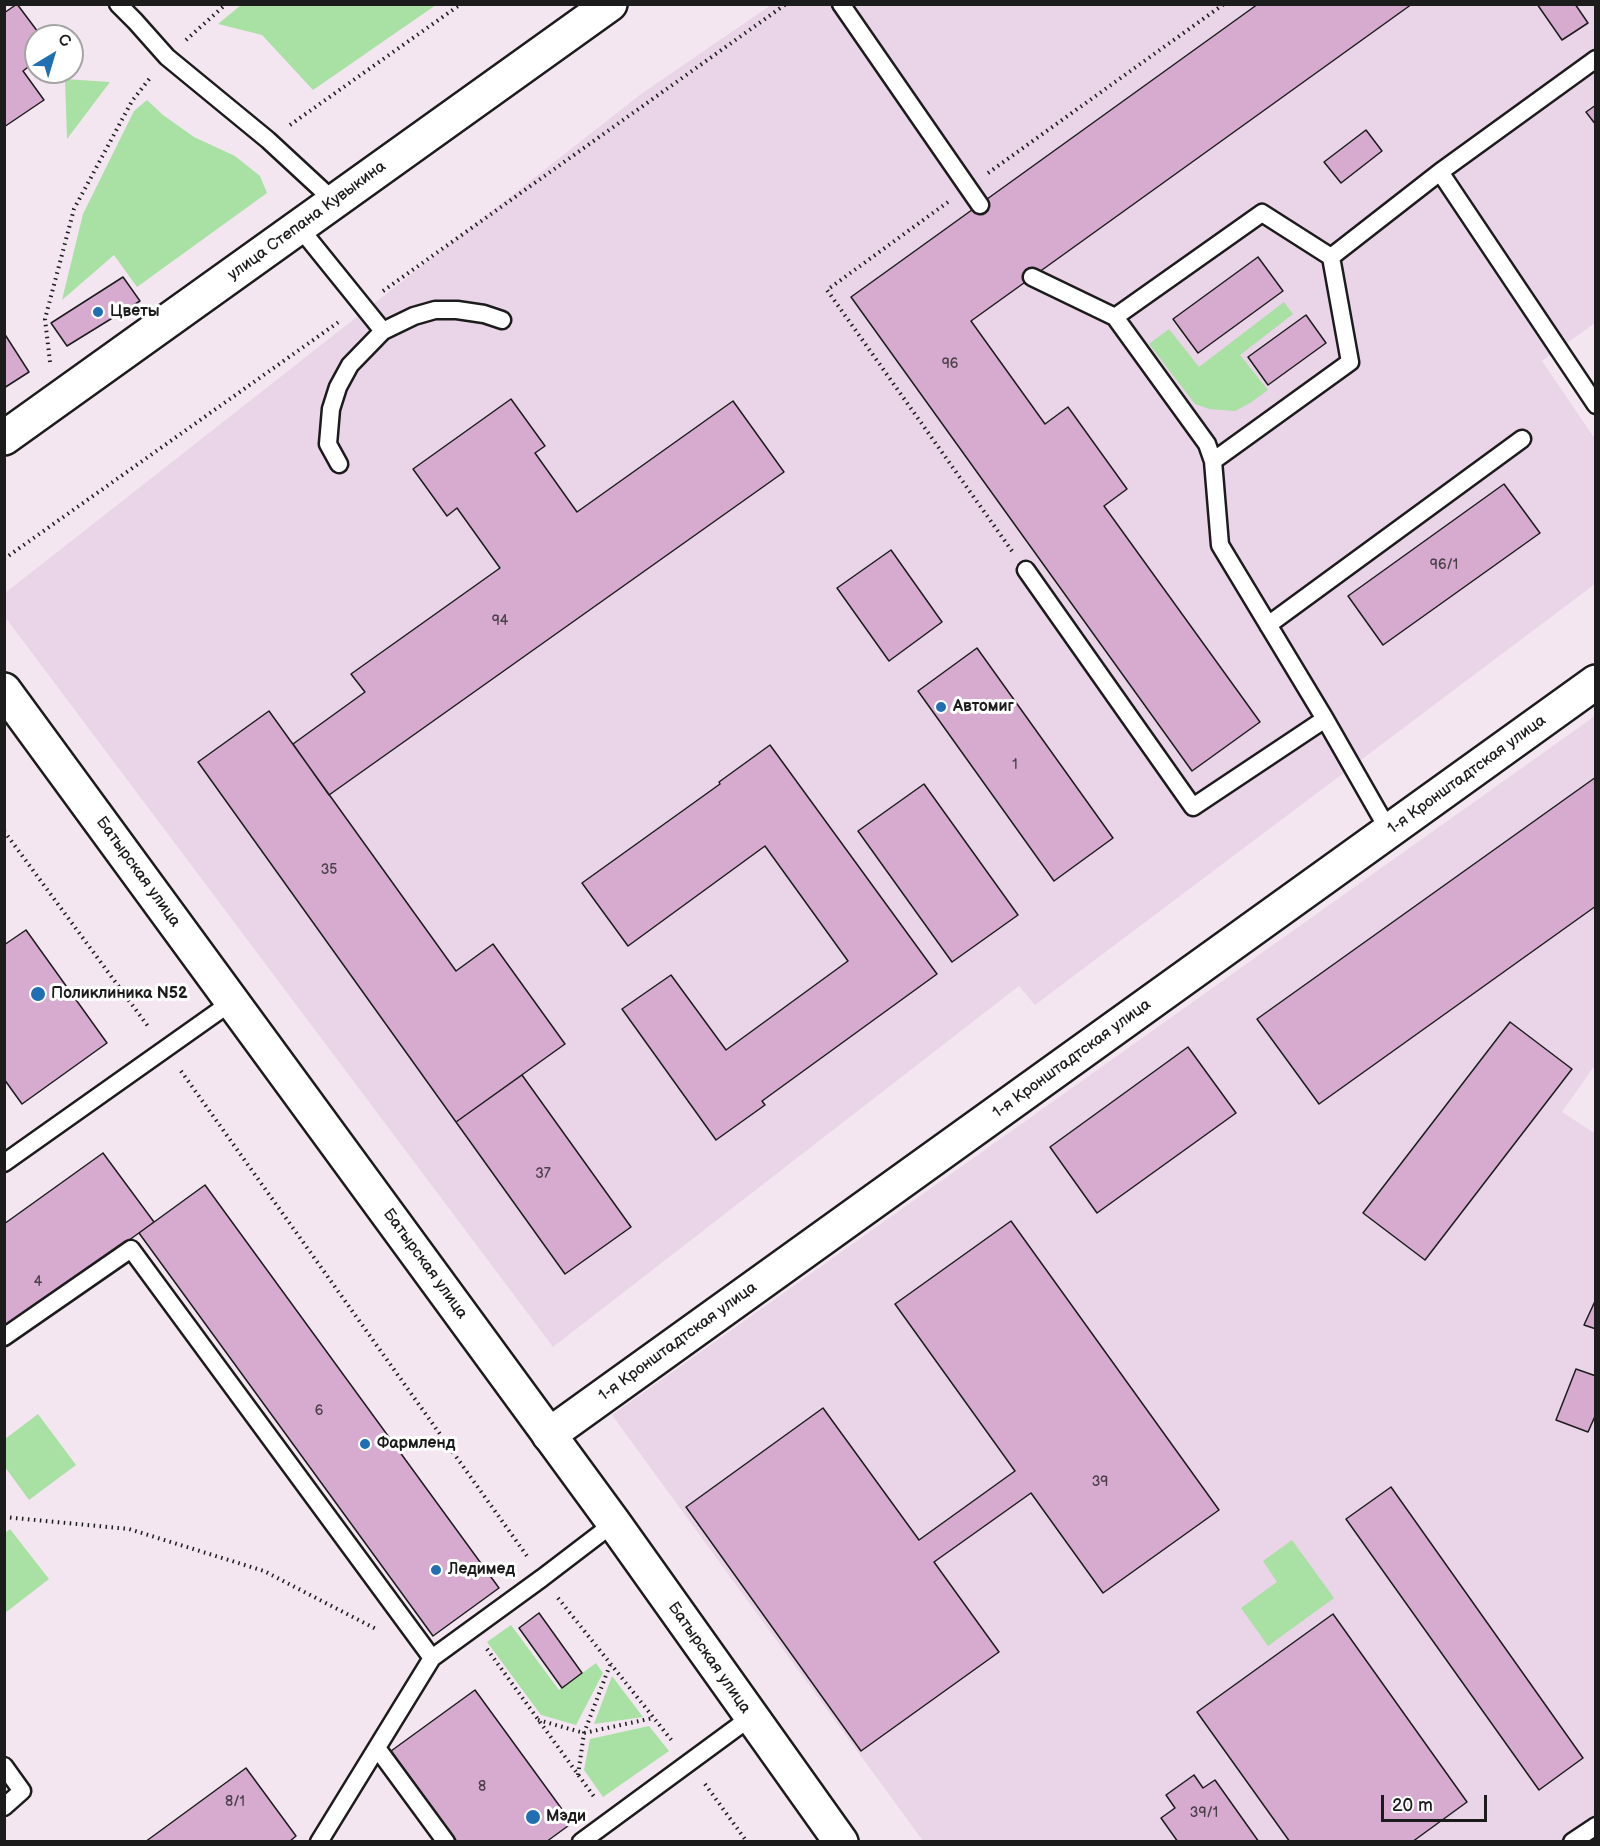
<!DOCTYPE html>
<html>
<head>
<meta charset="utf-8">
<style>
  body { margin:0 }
  #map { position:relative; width:1600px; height:1846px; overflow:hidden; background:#f3e6f1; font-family:"Balsamiq Sans",sans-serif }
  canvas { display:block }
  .frame { position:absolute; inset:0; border:6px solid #1c1c1c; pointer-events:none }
  .north { position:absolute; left:24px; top:24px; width:60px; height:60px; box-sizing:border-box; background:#fff; border:2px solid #a4a4a4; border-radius:50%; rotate:38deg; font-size:16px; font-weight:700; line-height:24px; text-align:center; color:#1c1c1c }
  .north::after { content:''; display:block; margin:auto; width:21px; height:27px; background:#1f6fb2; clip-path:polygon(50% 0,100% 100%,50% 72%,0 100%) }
  .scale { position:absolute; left:1381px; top:1795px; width:106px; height:27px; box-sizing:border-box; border:3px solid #1c1c1c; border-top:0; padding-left:8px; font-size:18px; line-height:21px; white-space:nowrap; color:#1c1c1c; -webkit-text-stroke:4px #fff; paint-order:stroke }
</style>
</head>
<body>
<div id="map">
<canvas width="1600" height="1846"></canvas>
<div class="frame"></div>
<div class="north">С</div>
<div class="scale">20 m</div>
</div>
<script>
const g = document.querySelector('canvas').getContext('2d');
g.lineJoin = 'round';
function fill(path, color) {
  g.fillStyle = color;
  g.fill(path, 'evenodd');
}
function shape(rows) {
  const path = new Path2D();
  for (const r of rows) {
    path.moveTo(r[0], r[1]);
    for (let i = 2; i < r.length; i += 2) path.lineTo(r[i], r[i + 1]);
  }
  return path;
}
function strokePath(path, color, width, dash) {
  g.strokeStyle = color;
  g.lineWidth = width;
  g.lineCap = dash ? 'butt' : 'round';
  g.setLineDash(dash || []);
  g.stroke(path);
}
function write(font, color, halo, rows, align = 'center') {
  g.font = font + ' "Balsamiq Sans",sans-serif';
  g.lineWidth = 6;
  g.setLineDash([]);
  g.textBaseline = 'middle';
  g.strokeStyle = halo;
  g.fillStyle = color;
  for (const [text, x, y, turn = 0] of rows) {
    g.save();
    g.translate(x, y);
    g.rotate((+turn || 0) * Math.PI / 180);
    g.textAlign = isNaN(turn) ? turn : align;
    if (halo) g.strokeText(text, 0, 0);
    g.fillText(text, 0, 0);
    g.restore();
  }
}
fill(shape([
  [771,5,1595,5,1595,323,1542,361,1595,439,1595,584,1035,1005,1019,986,553,1347,5,617,5,593,641,94],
  [1595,716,1595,1065,1562,1112,1596,1134,1595,1841,923,1841,612,1415]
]), '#ead4e7');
fill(shape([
  [241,5,241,4,436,5,313,90,262,35,218,24],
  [65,79,110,82,67,139],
  [147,100,163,115,194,137,235,156,260,176,267,193,137,287,114,255,62,300,83,214,134,111],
  [1284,302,1293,314,1240,355,1268,390,1250,403,1235,411,1209,409,1195,404,1149,344,1169,329,1199,367],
  [38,1414,76,1465,29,1500,5,1467,5,1439],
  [10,1529,49,1579,5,1613,5,1533],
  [1292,1540,1334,1598,1268,1646,1241,1608,1277,1582,1263,1561],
  [511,1625,559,1690,596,1663,603,1673,576,1725,541,1715,487,1642],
  [612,1676,643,1717,594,1724],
  [649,1726,669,1751,603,1797,584,1770,590,1739]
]), '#a9e0a4');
const building = shape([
  [17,4,41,36,36,36,36,61,23,71,44,100,4,127,4,13,17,4],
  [1258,4,1412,4,971,321,1045,424,1068,407,1127,489,1104,506,1260,722,1192,771,851,297,1258,4],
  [1537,4,1575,4,1588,23,1562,40,1537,4],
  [1596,105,1596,125,1586,112,1596,105],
  [1366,130,1382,151,1341,183,1324,162,1366,130],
  [1258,257,1283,291,1198,353,1173,319,1258,257],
  [123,277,140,301,67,346,51,323,123,277],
  [1306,315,1326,343,1268,385,1248,357,1306,315],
  [4,333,29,372,4,388,4,333],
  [511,399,545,446,535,453,577,512,733,401,784,472,329,795,293,744,365,692,351,674,500,568,457,508,447,516,413,469,511,399],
  [1504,484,1540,533,1383,645,1348,596,1504,484],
  [891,550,942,622,889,661,837,588,891,550],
  [977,648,1113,838,1054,881,918,691,977,648],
  [269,711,456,971,493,944,565,1044,456,1122,198,762,269,711],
  [770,745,937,974,762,1101,765,1105,716,1140,622,1009,671,975,726,1050,848,961,765,846,628,946,582,883,720,784,719,782,770,745],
  [1596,777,1596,906,1319,1104,1257,1019,1596,777],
  [924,784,1018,915,952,962,858,831,924,784],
  [26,930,107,1043,22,1104,4,1079,4,945,26,930],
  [1510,1022,1572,1069,1425,1260,1363,1213,1510,1022],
  [1188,1047,1236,1113,1097,1213,1050,1147,1188,1047],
  [522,1075,631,1227,565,1274,456,1122,522,1075],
  [103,1153,154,1222,4,1331,4,1224,103,1153],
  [205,1185,499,1588,433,1636,139,1233,205,1185],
  [1011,1221,1219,1510,1103,1593,1031,1493,934,1562,999,1652,861,1751,686,1507,823,1408,919,1540,1015,1471,895,1304,1011,1221],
  [1596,1299,1596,1329,1584,1325,1596,1299],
  [1576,1369,1596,1376,1596,1414,1588,1432,1556,1420,1576,1369],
  [1391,1487,1583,1758,1539,1790,1346,1519,1391,1487],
  [539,1613,582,1673,562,1688,519,1628,539,1613],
  [1333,1614,1467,1802,1412,1842,1290,1842,1197,1712,1333,1614],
  [475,1690,572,1823,546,1842,457,1842,391,1751,475,1690],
  [246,1768,296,1836,289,1842,145,1842,246,1768],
  [1194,1775,1203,1788,1215,1780,1259,1842,1178,1842,1161,1818,1175,1808,1166,1795,1194,1775]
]);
fill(building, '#d6abcf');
strokePath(building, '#1c1c1c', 1.5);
const lane = shape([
  [118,4,135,21,167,57,268,140,335,202],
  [841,4,980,205],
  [1440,172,1596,405],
  [299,227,383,331,350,365,338,387,331,409,328,444,339,464],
  [1032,277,1115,317,1207,444,1213,461,1220,545,1325,719,1389,831],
  [1115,317,1262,213,1331,257,1440,172,1596,59],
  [383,331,414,316,435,310,457,310,484,314,502,320],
  [1213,461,1350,362,1331,257],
  [1026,570,1193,807,1325,719],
  [1268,625,1522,439],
  [4,1163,233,1001],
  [4,1337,131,1249,432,1658,542,1578,614,1523],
  [377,1748,446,1842],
  [4,1766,22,1791,4,1807],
  [319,1842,432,1658],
  [581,1842,751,1717],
  [1572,1842,1596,1826]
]);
const street = shape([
  [549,1435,1596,682]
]);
const secondary = shape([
  [4,438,610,4],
  [4,690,614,1523,841,1842]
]);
strokePath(lane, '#1c1c1c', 21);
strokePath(street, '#1c1c1c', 38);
strokePath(secondary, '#1c1c1c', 38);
strokePath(shape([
  [186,40,226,4],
  [290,125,461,4],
  [988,173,1224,4],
  [948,202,827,290,1012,551],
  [383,291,786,4],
  [50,362,45,319,74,209,132,101,150,78],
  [4,559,340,321],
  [4,831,150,1029],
  [181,1071,527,1556],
  [4,1517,129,1529,264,1571,376,1629],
  [558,1598,673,1742],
  [487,1649,595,1798],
  [538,1720,584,1733,653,1718],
  [578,1775,584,1733,610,1665],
  [705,1784,747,1842]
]), '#1c1c1c', 4, [1.5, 4.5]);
strokePath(lane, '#fff', 16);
strokePath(street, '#fff', 33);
strokePath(secondary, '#fff', 33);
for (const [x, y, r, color] of [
  [98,312,6,"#1f6fb2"],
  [941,707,6,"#1f6fb2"],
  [38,994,8,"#1f6fb2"],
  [365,1444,6,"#1f6fb2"],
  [436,1570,6,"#1f6fb2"],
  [533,1817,8,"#1f6fb2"]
]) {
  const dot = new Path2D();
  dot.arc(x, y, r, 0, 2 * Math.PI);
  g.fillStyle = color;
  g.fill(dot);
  strokePath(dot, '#fff', 2);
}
write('14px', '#4a4049', null, [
  ["96",950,364],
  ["96/1",1444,565],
  ["94",500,621],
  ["1",1015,765],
  ["35",329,870],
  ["37",543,1174],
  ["4",38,1282],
  ["6",319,1411],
  ["39",1100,1482],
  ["8",482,1787],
  ["8/1",235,1802],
  ["39/1",1204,1813]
]);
write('16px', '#1c1c1c', '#fff', [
  ["улица Степана Кувыкина",307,221,-36],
  ["1-я Кронштадтская улица",1467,775,-36],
  ["Батырская улица",138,872,54],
  ["1-я Кронштадтская улица",1072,1059,-36],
  ["Батырская улица",425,1264,54],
  ["1-я Кронштадтская улица",678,1342,-36],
  ["Батырская улица",709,1658,55]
]);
write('bold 16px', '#1c1c1c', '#fff', [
  ["Цветы",110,312],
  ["Автомиг",953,707],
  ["Поликлиника N52",51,994],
  ["Фармленд",377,1444],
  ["Ледимед",448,1570],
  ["Мэди",546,1817]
], 'left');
</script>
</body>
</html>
